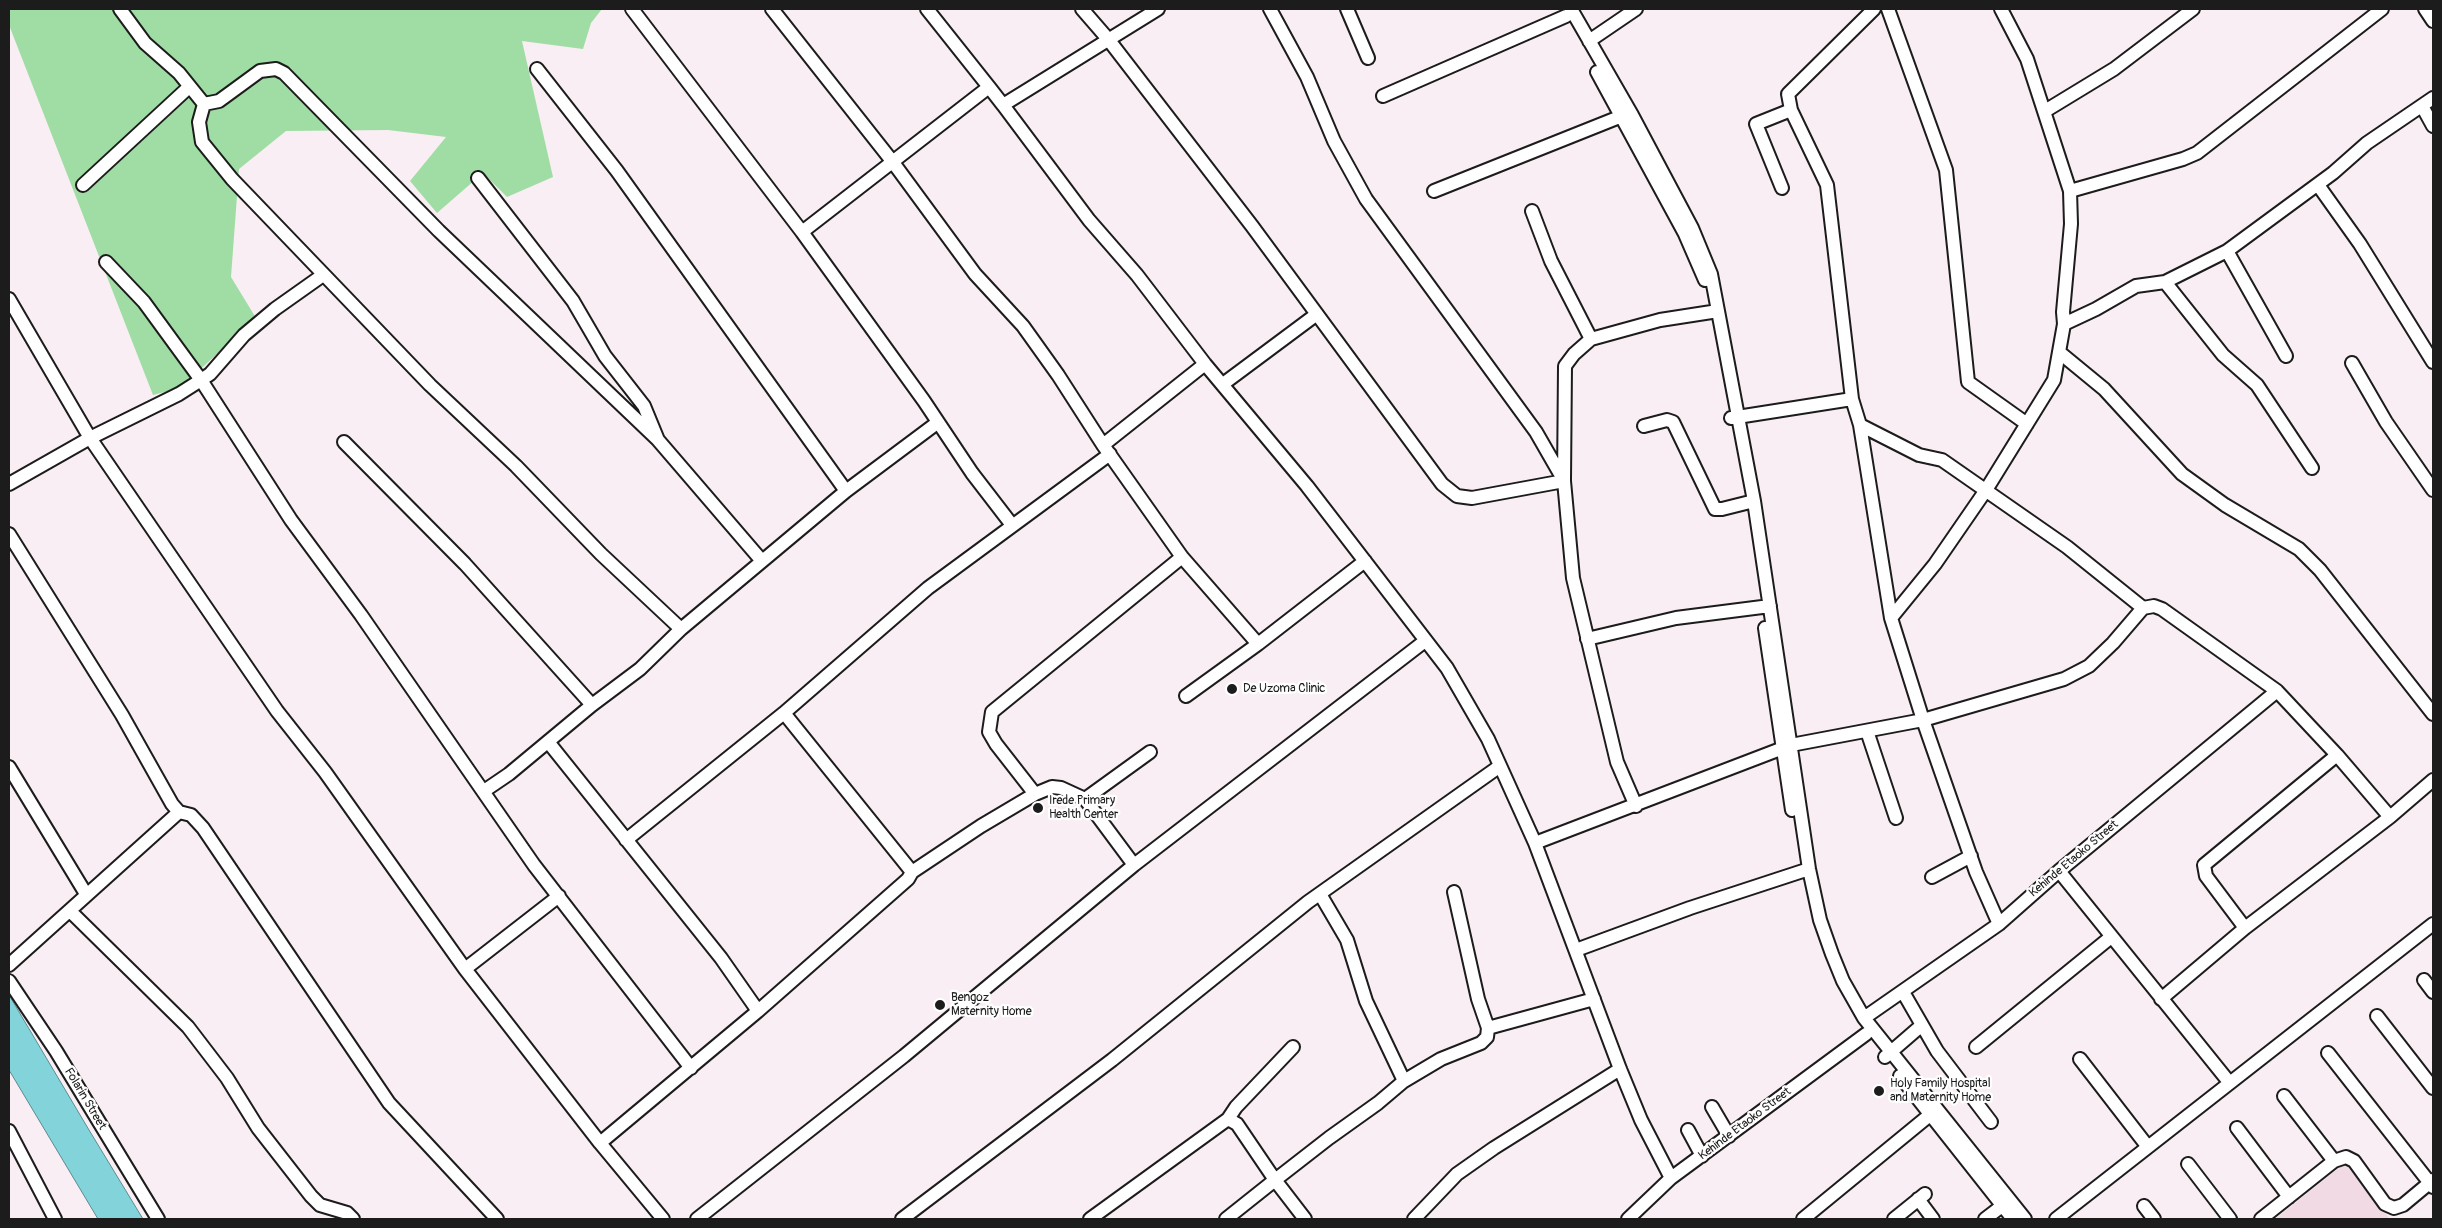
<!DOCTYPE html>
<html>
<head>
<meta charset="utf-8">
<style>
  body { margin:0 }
  #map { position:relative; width:2442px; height:1228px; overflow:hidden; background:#f9eef3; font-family:Pangolin,sans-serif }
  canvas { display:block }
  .frame { position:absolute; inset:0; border:10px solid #1c1c1c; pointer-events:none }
</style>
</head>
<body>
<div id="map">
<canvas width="2442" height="1228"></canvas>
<div class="frame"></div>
</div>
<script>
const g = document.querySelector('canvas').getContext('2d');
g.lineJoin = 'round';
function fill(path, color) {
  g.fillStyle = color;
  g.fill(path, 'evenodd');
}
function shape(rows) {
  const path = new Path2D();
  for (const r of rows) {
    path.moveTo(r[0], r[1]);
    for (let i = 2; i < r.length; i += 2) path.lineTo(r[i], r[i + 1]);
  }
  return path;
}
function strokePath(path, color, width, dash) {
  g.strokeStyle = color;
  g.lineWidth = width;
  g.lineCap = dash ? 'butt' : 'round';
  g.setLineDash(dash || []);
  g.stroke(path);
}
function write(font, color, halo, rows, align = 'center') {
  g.font = font + ' Pangolin,sans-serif';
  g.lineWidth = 4.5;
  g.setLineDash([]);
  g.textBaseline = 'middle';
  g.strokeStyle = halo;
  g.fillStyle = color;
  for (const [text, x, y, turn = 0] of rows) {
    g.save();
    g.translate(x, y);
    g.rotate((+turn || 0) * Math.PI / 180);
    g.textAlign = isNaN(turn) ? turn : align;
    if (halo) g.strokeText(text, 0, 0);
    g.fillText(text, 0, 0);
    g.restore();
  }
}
fill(shape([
  [2345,1163,2390,1219,2275,1219]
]), '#f2dae5');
fill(shape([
  [9,9,602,9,591,23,583,49,522,41,553,177,507,197,483,173,437,213,410,181,446,137,388,130,286,131,239,169,231,277,256,318,180,388,153,395,9,25]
]), '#a0dda4');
const water = shape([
  [9,995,89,1130,143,1219,98,1219,9,1070,9,995]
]);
fill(water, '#83d4da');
strokePath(water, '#5a8a8e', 1);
const minor = shape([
  [120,9,145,43,179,73,204,104],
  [632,9,802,232,924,401,972,473,1012,525],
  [772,9,892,161,975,274,1023,326,1058,375,1103,445,1182,557,1258,644],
  [927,9,989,87],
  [1082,9,1108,39,1252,226,1442,484,1457,496,1472,498,1564,481],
  [1270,9,1307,77,1334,141,1366,199,1536,432,1563,479],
  [1347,9,1368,58],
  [1571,9,1632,115,1692,228,1711,274,1754,501,1809,869,1820,920,1832,954,1843,981,1864,1018,2025,1219],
  [1874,9,1788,94,1791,110,1827,185,1852,399,1860,425,1891,618,1923,720,1976,872,1999,924],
  [1888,9,1946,170,1968,382,2027,424],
  [2425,9,2433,21],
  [1589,41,1636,9],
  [537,69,617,171,846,491],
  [1597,72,1685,234,1705,280],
  [1383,96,1566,16],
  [204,104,199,122,202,142,232,179,430,385,516,466,601,554,681,629],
  [204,104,219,101,260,71,276,69,284,73,439,231,658,440],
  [1003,105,1089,220,1137,275,1205,364,1307,486,1447,668,1488,739,1535,843,1620,1069,1641,1120,1671,1178],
  [2422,106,2433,126],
  [2045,111,2114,69,2193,9],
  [478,178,573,301,605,356,644,406,658,440,762,561],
  [83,185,189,87],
  [2318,185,2360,244,2433,362],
  [1782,188,1756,124,1791,110],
  [1434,191,1622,116],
  [2070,191,2183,159,2197,153,2382,9],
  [1532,211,1551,261,1591,339],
  [802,232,989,87,1003,105,1158,9],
  [2227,251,2286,356],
  [106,262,144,302,201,380,291,520,361,615,534,865,691,1068],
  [2165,282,2223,355,2257,385,2312,468],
  [9,299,90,438,277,711,325,772,465,969,600,1143,663,1219],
  [2064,324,2096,309,2136,286,2165,282,2227,251,2333,173,2367,143,2433,98],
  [2059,352,2104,389,2182,474,2225,505,2299,549,2320,570,2433,714],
  [2352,363,2386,422,2433,490],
  [1223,384,1317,314],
  [1731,418,1852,399],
  [1860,425,1919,455,1942,460,2067,547,2143,608],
  [1644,426,1667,420,1673,422,1715,509,1722,509,1754,501],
  [344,442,465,564,592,705],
  [1103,445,1205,364],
  [9,484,90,438,179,394,201,380,210,374,244,335,275,309,323,275],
  [9,534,122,715,172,804,179,812,191,815,203,828,389,1103,497,1219],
  [1891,618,1935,564,1986,490,2054,380,2064,324,2063,312,2071,224,2070,191,2027,59,2001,9],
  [1765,628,1792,810],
  [1587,639,1676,618,1770,606],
  [1186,696,1258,644,1365,561],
  [784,713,912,872],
  [1867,731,1896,818],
  [549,743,721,958,758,1011],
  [9,767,86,894],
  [484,791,509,774,592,705,640,669,681,629,846,491,937,423],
  [1035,794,996,744,989,732,992,712,1182,557],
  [1085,799,1150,752],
  [1636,806,1617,762,1573,578,1564,481,1565,366,1574,354,1591,339,1660,320,1718,311],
  [626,840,784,713,928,588,1110,454],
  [1535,843,1791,745,1923,720,2064,679,2089,666,2113,643,2143,608,2154,606,2162,609,2277,691,2337,755,2390,817],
  [2059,871,2229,1082],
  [1932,877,1971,856],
  [1454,892,1478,999,1488,1028],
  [1320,894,1347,940,1366,1001,1404,1081],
  [70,911,188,1027,227,1078,258,1128,311,1196,320,1205,347,1213,353,1219],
  [2245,928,2206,876,2204,865,2337,755],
  [1576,950,1690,908,1809,869],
  [9,965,179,812],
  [465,969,559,896],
  [2424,980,2433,992],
  [9,981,56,1051,158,1219],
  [1903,992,1937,1051,1991,1122],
  [2161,999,2245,928,2390,817,2433,780],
  [2377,1016,2433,1088],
  [1864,1018,1999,924,2059,871,2277,691],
  [1976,1047,2111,937],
  [2328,1053,2433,1187],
  [1885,1057,1922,1025],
  [2080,1059,2148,1147],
  [1900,1076,2013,1219],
  [2284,1096,2334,1161],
  [1712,1107,1729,1136],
  [1228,1119,1236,1107,1293,1047],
  [2237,1128,2289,1197],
  [1688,1130,1702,1156],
  [9,1131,55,1219],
  [600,1143,758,1011,908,879,912,872,981,826,1035,794,1052,787,1061,788,1085,799,1134,865],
  [2188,1164,2230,1219],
  [1918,1199,1933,1219],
  [2144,1206,2154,1219],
  [697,1219,904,1056,1134,865,1425,641],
  [902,1219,1112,1060,1308,902,1500,766],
  [1090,1219,1228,1119,1237,1124,1275,1180,1226,1219],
  [1305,1219,1275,1180,1329,1138,1378,1103,1404,1081,1441,1059,1481,1043,1487,1037,1488,1028,1594,999],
  [1414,1219,1457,1174,1494,1148,1620,1069],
  [1628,1219,1671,1178,1866,1034],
  [1803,1219,1931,1114],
  [1894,1219,1925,1194],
  [1985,1219,2002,1206],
  [2056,1219,2433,924],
  [2261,1219,2334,1161,2346,1157,2354,1161,2385,1204,2394,1208,2403,1205,2433,1180]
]);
strokePath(minor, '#1c1c1c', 16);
strokePath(minor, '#fff', 12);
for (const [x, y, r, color] of [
  [1232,689,6,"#1c1c1c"],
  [1038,808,6,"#1c1c1c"],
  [940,1005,6,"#1c1c1c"],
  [1879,1091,6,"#1c1c1c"]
]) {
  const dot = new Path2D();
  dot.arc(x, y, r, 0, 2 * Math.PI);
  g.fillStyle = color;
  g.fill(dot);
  strokePath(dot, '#fff', 2);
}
write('12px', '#1c1c1c', '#fff', [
  ["De Uzoma Clinic",1243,689],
  ["Irede Primary",1049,801],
  ["Health Center",1049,815],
  ["Bengoz",951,998],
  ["Maternity Home",951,1012],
  ["Holy Family Hospital",1890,1084],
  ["and Maternity Home",1890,1098]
], 'left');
write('12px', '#1c1c1c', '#fff', [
  ["Kehinde Etaoko Street",2074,859,-40],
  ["Folarin Street",85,1099,59],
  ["Kehinde Etaoko Street",1745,1124,-37]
]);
</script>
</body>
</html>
